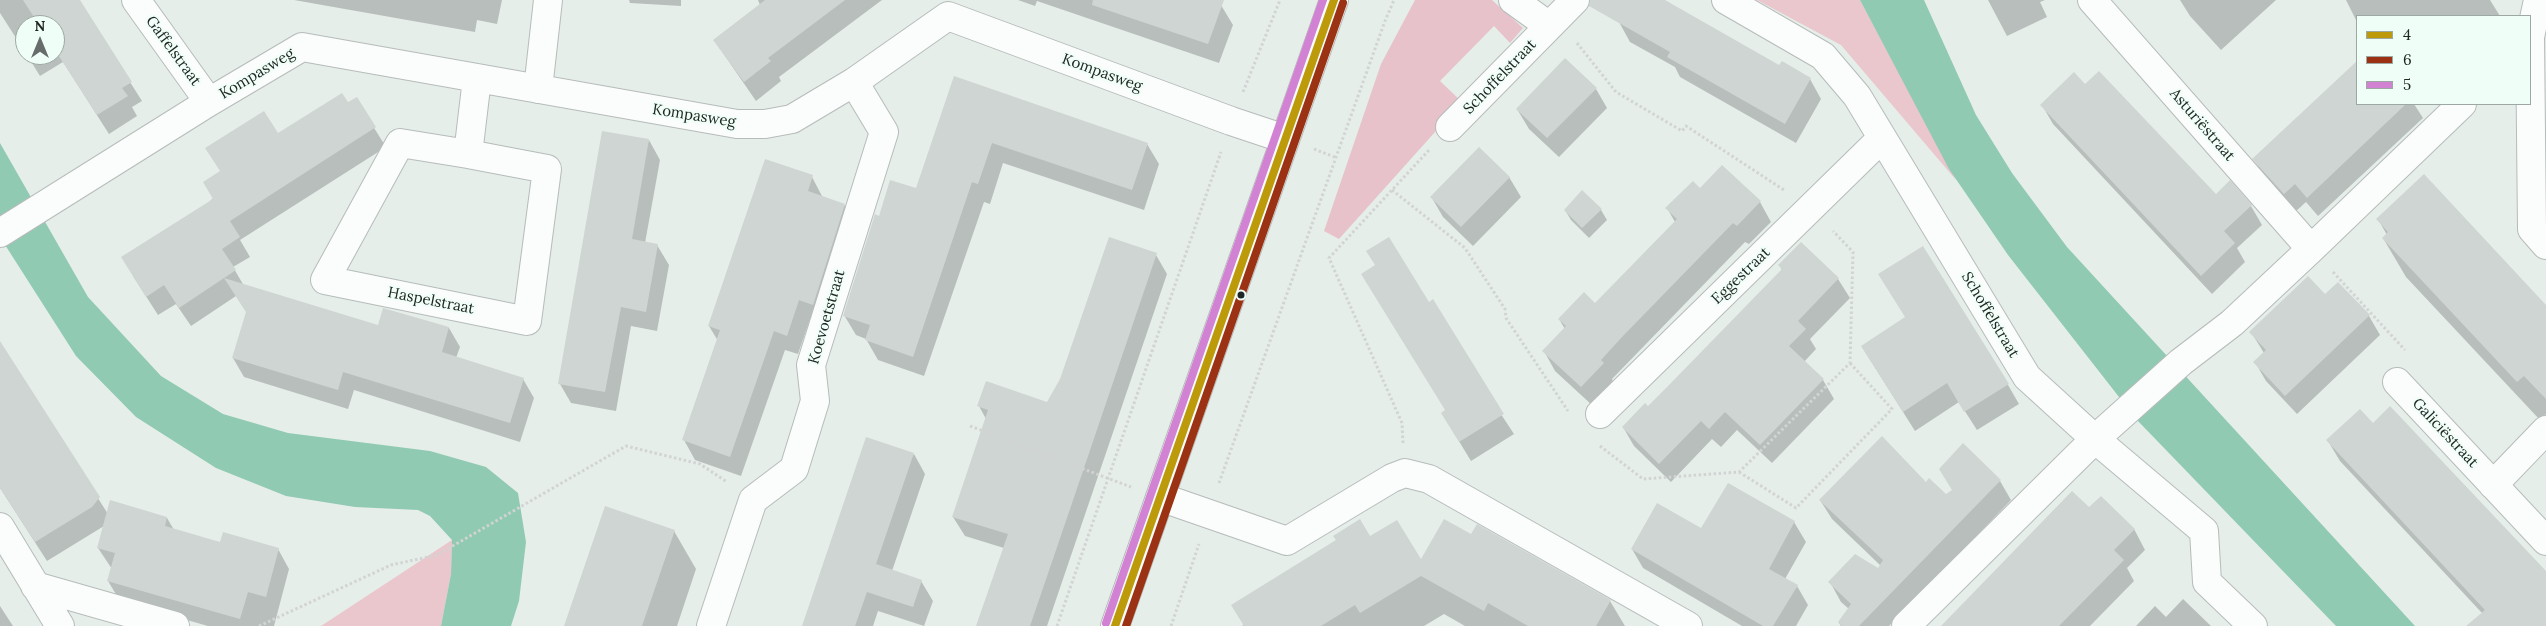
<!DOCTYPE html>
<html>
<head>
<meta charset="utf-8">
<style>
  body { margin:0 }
  #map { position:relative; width:2546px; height:626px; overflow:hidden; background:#e6eeea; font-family:Lora,serif }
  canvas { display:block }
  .legend { position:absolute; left:2356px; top:15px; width:175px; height:90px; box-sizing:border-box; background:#f0fef8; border:1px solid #9da8a3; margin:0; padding:6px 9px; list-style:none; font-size:15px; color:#202623 }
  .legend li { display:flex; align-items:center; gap:10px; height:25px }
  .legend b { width:25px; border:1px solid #9da8a3 }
  .north { position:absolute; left:15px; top:15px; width:50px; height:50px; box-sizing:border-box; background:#f0fef8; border:1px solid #9da8a3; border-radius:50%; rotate:0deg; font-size:14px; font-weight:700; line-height:20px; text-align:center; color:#202623 }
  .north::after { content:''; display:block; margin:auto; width:18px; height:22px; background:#656c69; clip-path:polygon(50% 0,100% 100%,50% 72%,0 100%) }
</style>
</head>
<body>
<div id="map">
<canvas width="2546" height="626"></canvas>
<ul class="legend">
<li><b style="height:6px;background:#bc9a0a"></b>4</li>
<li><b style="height:6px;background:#9b3214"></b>6</li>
<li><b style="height:6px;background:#d282d3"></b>5</li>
</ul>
<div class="north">N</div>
</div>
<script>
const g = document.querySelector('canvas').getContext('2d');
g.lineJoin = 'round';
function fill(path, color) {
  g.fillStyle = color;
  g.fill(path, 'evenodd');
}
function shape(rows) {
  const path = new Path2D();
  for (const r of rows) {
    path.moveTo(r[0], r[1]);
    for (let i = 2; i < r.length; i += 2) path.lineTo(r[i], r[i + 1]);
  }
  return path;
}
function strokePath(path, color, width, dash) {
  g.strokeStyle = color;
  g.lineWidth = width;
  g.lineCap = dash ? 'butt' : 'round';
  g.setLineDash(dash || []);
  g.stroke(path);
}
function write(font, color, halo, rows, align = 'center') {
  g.font = font + ' Lora,serif';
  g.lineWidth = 4;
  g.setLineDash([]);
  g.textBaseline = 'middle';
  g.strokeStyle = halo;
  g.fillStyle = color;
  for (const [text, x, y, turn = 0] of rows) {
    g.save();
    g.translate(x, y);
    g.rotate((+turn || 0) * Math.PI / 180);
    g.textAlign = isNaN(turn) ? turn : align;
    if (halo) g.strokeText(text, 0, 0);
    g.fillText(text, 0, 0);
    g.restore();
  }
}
fill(shape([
  [1757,0,1860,0,1956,180,1841,45],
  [452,540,451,574,441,626,321,626]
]), '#eac6cd');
fill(shape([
  [1415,0,1492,0,1523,28,1510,43,1494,26,1440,81,1462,102,1339,239,1324,231,1381,64]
]), '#e7c2ca');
fill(shape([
  [1860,0,1924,0,1976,115,2012,173,2067,247,2415,626,2336,626,2137,420,2008,255,1949,169],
  [0,143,88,297,161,376,223,414,288,433,430,451,486,467,518,493,526,542,519,601,511,626,441,626,451,574,452,540,430,516,418,510,355,507,286,496,216,468,136,417,76,356,0,237]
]), '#91cab3');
fill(shape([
  [0,0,78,0,142,101,132,107,137,116,109,134,63,62,40,76,27,55,55,55,55,25,25,25,25,52,0,13],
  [294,0,502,0,497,24,477,20,475,32],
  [629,0,681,0,681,6,630,3],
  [758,0,882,0,779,77,781,81,756,101,714,40,760,5],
  [1018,0,1207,0,1221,5,1233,25,1219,63,1037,1,1035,6],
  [1633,0,1663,0,1779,67,1810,79,1821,99,1796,143,1680,77,1675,67,1630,42,1619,22],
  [1988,0,2045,0,2040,2,2047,17,2007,36],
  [2180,0,2276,0,2221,50,2190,16],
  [2346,0,2490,0,2500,16,2357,16,2357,22],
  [2357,62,2357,104,2414,104,2423,118,2318,216,2306,202,2295,212,2265,178,2254,159],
  [955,78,1147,144,1159,164,1144,210,1003,163,990,204,984,202,924,376,878,360,866,339,856,335,844,315,880,217,917,190],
  [2085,86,2216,196,2251,206,2262,225,2237,248,2245,262,2212,294,2053,124,2042,105],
  [1596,89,1607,108,1559,157,1529,129,1517,109],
  [356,99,386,147,240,240,250,257,233,267,244,286,379,326,449,328,460,347,456,358,523,379,534,398,520,442,354,390,348,409,244,377,233,358,247,313,236,296,191,326,176,304,158,315,133,276,278,135],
  [649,140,660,160,645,243,657,245,669,265,657,331,631,326,616,411,571,403,560,384],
  [812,177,823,198,844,205,855,224,824,324,810,319,798,354,785,350,741,476,695,460,684,440,718,341,709,326],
  [1509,177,1521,197,1473,246,1443,217,1432,198],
  [1700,190,1760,202,1771,222,1749,244,1745,242,1612,379,1614,384,1593,406,1555,371,1544,351,1565,329,1559,319,1595,305,1675,222,1667,208],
  [1565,210,1601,210,1607,220,1589,238,1571,220],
  [2378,219,2546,306,2546,414,2540,420,2406,277,2383,238,2387,235],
  [1156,255,1167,274,1047,626,977,626,1004,548,965,536,953,517,986,419,979,406,1048,403],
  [1376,266,1428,303,1514,434,1471,461,1454,433,1446,411],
  [1780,266,1838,279,1850,298,1810,339,1816,349,1804,362,1823,380,1834,399,1772,463,1737,430,1721,447,1712,439,1671,482,1634,446,1623,427,1648,408,1782,270],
  [2338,284,2369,316,2380,335,2297,414,2266,381,2255,362,2264,353,2251,332,2325,296],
  [1906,318,2008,385,2019,404,1977,430,1959,402,1915,431,1862,347],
  [0,344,108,514,167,518,174,530,221,543,278,549,289,569,274,626,208,626,120,601,108,581,112,569,98,548,104,526,47,561,0,488],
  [2373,424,2546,588,2546,626,2484,626,2482,613,2340,461,2328,441],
  [914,454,925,474,892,571,921,581,933,601,924,626,878,611,873,626,803,626],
  [2000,481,2011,500,1889,626,1841,626,1839,623,1849,609,1841,602,1830,582,1879,569,1881,566,1832,519,1820,500,1926,483,1946,496],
  [1729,484,1794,522,1806,542,1785,579,1797,586,1808,605,1796,626,1742,626,1643,568,1632,549,1701,530],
  [2089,509,2134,529,2145,550,2127,568,2134,581,2090,626,1942,626],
  [1477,526,1610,601,1625,626,1465,626,1444,614,1424,626,1242,626,1370,538,1421,561,1472,536],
  [674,531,696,569,677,626,566,626],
  [2183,599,2211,626,2136,626,2155,606,2166,617],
  [0,606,13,626,0,626]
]), '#0003');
fill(shape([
  [23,0,80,0,132,82,122,88,128,96,97,115,55,50,55,25,39,25],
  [765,0,845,0,768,58,771,61,744,82,713,40],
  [1093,0,1224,0,1208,44,1092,5],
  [1590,0,1665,0,1779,65,1782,61,1811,78,1785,124,1667,57,1670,52,1589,6],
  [1565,58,1597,88,1547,138,1516,109],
  [2357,61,2357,104,2406,104,2307,198,2295,184,2284,194,2252,159],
  [2099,71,2216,194,2230,180,2252,205,2224,231,2235,243,2201,276,2040,105,2074,72,2085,84],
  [954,76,1148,143,1132,190,992,143,978,184,972,182,913,357,865,340,870,325,843,316,875,214,879,216,890,180,916,188],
  [342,93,348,102,357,97,376,127,230,221,240,237,222,249,236,270,179,308,164,285,146,297,121,257,213,199,203,182,220,171,205,148,264,111,278,133],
  [602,131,649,139,632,239,658,244,646,312,621,307,605,392,558,384],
  [1479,147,1510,177,1461,227,1430,197],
  [765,159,813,175,808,191,845,204,813,305,799,300,787,336,774,331,730,457,682,440,720,330,708,326],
  [1722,165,1761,201,1737,226,1733,223,1622,337,1601,360,1604,363,1581,387,1542,351,1566,326,1558,319,1584,292,1595,303,1677,219,1665,208,1693,181,1700,188],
  [2424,174,2546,305,2546,399,2524,376,2517,382,2382,238,2388,232,2376,219],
  [1582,190,1602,209,1582,228,1564,210],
  [1109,237,1157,253,1069,512,1030,626,976,626,1008,534,952,517,988,410,977,406,986,381,1047,402,1060,379],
  [1389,237,1429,302,1433,299,1504,414,1459,442,1441,413,1445,410,1361,274,1375,265,1366,251],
  [1801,242,1839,278,1798,321,1806,329,1789,346,1824,379,1760,445,1725,412,1709,429,1701,421,1659,464,1622,427,1645,403,1648,406,1670,384,1782,269,1778,265],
  [1923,246,2009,384,1964,412,1947,383,1903,412,1861,346,1905,317,1878,274],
  [2308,276,2325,294,2338,282,2370,315,2285,396,2253,362,2266,350,2249,332],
  [224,278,378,325,383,308,449,327,442,352,524,378,510,423,343,372,338,390,232,358,246,312],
  [0,341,100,497,92,507,35,542,0,488],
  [2390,406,2546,571,2546,626,2466,626,2485,610,2326,440,2360,409,2373,423],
  [1882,436,1926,482,1929,478,1946,494,1952,490,1939,469,1963,443,2001,480,1859,626,1842,626,1838,622,1851,604,1828,582,1855,554,1878,568,1883,560,1819,500],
  [866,437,914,453,876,564,922,580,913,607,867,592,855,626,802,626],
  [1728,483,1795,521,1769,569,1798,585,1773,626,1763,626,1631,549,1657,503,1701,528],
  [2072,491,2089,507,2101,496,2135,529,2114,550,2124,560,2059,626,1941,626],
  [110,500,167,517,165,526,220,542,223,532,279,548,266,597,248,592,240,619,107,581,115,553,97,548],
  [605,506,675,530,642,626,564,626],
  [1360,519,1370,536,1397,520,1421,559,1444,519,1471,534,1477,524,1611,600,1596,626,1528,626,1488,603,1484,611,1421,576,1360,613,1355,605,1321,626,1244,626,1231,605,1336,540,1333,536]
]), '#cfd5d2');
const minor = shape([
  [136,0,209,102],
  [1513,0,1549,26],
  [1726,0,1823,56,1857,96,2027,377,2095,439,2204,531,2207,582,2253,626],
  [2092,0,2311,249],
  [2538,0,2530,37,2532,229,2546,245],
  [538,89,548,0],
  [1450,127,1575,0],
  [468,154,547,169,527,321,325,280,400,143,468,154,477,79],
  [0,233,209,102,302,47,737,124,765,124,792,119,854,82,948,16,1231,121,1285,139],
  [2397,382,2546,541],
  [1600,414,1882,138],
  [2493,485,2546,430],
  [1160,497,1287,541,1392,478,1405,473,1429,479,1688,626],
  [0,527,60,626],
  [35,586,175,626],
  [711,626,753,500,794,469,815,401,811,365,884,132,854,82],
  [1115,626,1334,0],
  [1906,626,2095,439,2181,362,2232,323,2311,249,2462,104]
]);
strokePath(minor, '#b6bcba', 30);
strokePath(shape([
  [1577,43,1616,92,1682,131,1686,126,1784,190],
  [1243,92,1280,0],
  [1314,149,1337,158],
  [1392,190,1465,248,1505,309,1506,318,1568,411],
  [2333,272,2405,350],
  [970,426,1131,487],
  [1403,443,1402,423,1329,258,1430,149],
  [1600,446,1643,479,1739,472,1850,363,1853,252,1833,231],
  [1739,472,1796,508,1892,409,1850,363],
  [1219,483,1385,21,1394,0],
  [259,626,391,565,437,555,626,446,700,464,727,482],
  [1057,626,1221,152],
  [1171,626,1199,544]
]), '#d2d4d3', 3, [2.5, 2.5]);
strokePath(minor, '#fbfcfc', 28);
strokePath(shape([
  [1115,626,1334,0]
]), '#bc9a0a', 8);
strokePath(shape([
  [1126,626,1343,3]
]), '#9b3214', 8);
strokePath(shape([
  [1106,623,1323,0]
]), '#d282d3', 8);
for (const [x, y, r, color] of [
  [1241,295,4.5,"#202623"]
]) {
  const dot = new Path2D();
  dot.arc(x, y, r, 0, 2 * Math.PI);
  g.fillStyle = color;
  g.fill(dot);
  strokePath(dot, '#f0fef8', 2);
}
write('15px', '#202623', '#f0fef8', [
  ["Gaffelstraat",173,51,54],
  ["Kompasweg",1102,73,20],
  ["Kompasweg",257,74,-31],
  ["Schoffelstraat",1500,77,-46],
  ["Kompasweg",694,116,9],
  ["Asturiëstraat",2202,125,49],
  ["Eggestraat",1741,276,-44],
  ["Haspelstraat",431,301,11],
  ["Schoffelstraat",1990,315,59],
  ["Koevoetstraat",827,317,-74],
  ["Galiciëstraat",2445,433,47]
]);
</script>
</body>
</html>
